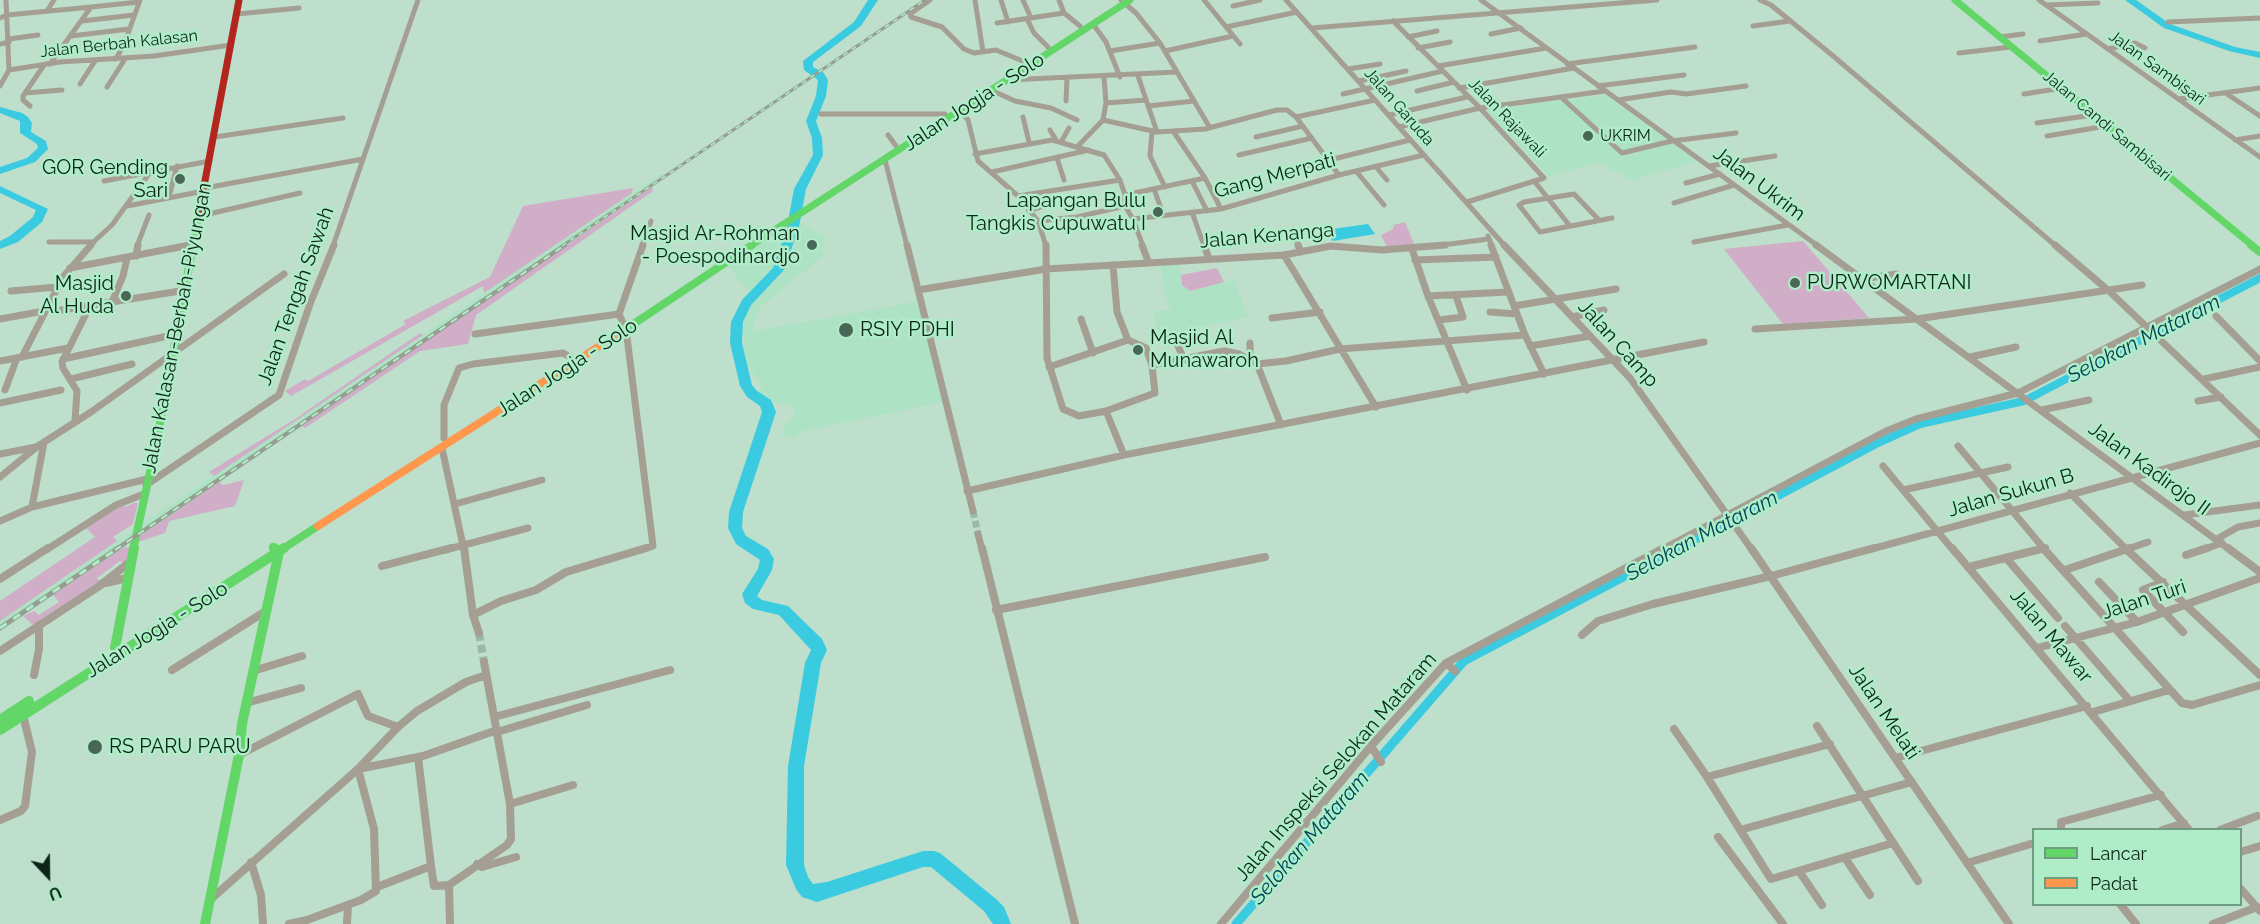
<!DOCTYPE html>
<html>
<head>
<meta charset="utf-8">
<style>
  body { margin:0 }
  #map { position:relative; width:2260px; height:924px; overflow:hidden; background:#bddfcb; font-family:Raleway,sans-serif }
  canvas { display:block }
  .legend { position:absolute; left:2032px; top:828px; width:210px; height:78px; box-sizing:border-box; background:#afedc9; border:2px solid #6e9d82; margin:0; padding:8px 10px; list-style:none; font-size:18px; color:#0c2518 }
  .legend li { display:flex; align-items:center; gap:12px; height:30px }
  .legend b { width:30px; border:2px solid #6e9d82 }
  .north { position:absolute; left:18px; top:846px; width:60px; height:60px; -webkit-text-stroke:4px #afedc9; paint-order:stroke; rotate:158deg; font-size:16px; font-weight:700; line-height:24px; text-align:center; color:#0c2518 }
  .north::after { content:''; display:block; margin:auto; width:21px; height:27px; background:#0c2518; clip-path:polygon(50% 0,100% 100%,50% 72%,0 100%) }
</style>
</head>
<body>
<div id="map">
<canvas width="2260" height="924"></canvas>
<ul class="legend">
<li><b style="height:8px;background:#63d668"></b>Lancar</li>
<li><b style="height:8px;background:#ff974d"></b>Padat</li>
</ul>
<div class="north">U</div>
</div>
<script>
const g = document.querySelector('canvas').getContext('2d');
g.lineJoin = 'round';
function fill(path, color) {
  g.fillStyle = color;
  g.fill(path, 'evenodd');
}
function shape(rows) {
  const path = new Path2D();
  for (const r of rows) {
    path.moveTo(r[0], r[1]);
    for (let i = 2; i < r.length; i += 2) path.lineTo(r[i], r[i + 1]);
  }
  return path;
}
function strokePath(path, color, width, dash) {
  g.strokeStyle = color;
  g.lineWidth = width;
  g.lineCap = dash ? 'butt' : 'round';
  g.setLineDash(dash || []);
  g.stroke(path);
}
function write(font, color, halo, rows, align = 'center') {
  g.font = font + ' Raleway,sans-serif';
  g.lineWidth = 5;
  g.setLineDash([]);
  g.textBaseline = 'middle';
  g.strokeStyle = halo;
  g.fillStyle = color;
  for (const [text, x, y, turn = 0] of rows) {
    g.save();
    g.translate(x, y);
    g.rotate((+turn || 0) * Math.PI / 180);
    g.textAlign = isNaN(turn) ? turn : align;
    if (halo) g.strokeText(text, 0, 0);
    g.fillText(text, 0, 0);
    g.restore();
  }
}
fill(shape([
  [1607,95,1697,161,1632,180,1598,163,1549,176,1488,112,1490,109],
  [662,173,660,182,139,537,142,524],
  [798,222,826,237,822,247,824,255,803,273,794,276,793,280,760,307,754,322,755,331,919,301,943,402,802,431,795,438,782,436,784,425,795,417,792,406,775,403,755,392,763,388,749,366,744,349,744,328,746,313,755,299,782,275,788,260,780,259,775,272,753,293,742,285,728,264,758,244],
  [1178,264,1182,285,1190,291,1234,280,1248,317,1161,336,1152,312,1171,309,1165,295,1161,265],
  [132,532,130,543,0,631,0,621]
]), '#ade3c4');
fill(shape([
  [652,187,653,191,476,315,468,344,420,351,305,428,302,426],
  [633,188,632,193,484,293,483,286,291,396,285,391,305,379,308,381,406,324,403,321,490,277,523,206],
  [1405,222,1416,248,1388,249,1381,235,1393,229,1394,225],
  [1803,241,1869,318,1783,324,1724,249],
  [1217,268,1224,282,1190,291,1182,285,1181,275],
  [420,333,423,335,214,476,209,472,295,419],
  [244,480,235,506,169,521,165,533,138,542,139,537,219,482,223,485],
  [134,503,138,503,133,524,113,537,117,541,0,621,0,601,95,537,85,527,124,504,125,507],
  [124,547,130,548,127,560,123,563,120,561,97,578,101,582,34,626,23,616,34,611,39,615,59,602,53,595]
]), '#d0aec8');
fill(shape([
  [1368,224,1375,234,1333,241,1325,230]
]), '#3acbe1');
strokePath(shape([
  [1676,550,1880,442,1920,424,2024,401,2260,278]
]), '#3acbe1', 8);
strokePath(shape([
  [1236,924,1464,661,1678,548]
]), '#3acbe1', 9);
fill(shape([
  [868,0,878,0,861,26,813,62,813,67,823,72,828,80,826,96,816,121,822,138,823,155,806,189,799,227,784,270,751,305,743,322,742,343,752,385,757,391,771,400,776,412,743,512,742,528,746,536,768,549,774,559,772,570,757,596,762,600,788,606,822,639,827,650,821,663,804,766,804,865,808,877,813,884,827,882,923,851,934,851,940,853,996,899,1004,907,1011,924,993,924,984,911,931,867,923,867,817,902,802,897,796,889,786,865,788,766,805,663,811,650,779,615,753,609,745,603,742,594,758,569,760,560,736,544,728,528,729,512,762,412,760,406,747,397,740,386,730,343,731,322,742,300,773,268,787,227,794,189,813,155,812,138,806,121,816,96,818,80,804,70,803,61,854,22,868,0],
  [2125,0,2136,0,2170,24,2235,47,2260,52,2260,58,2229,51,2164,28,2125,0],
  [0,107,22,113,28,117,32,123,31,132,46,141,48,149,35,162,0,174,0,167,27,158,38,148,37,144,20,133,20,121,0,113,0,107],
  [0,186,48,209,42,222,18,242,0,249,0,241,10,236,33,217,36,210,0,193,0,186]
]), '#3acbe1');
strokePath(shape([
  [973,511,978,534]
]), '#9abaa7', 7, [7, 3]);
strokePath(shape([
  [479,633,484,662]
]), '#9abaa7', 8, [8, 4]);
strokePath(shape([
  [930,0,910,14,911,17,942,27,964,49,974,53,996,50,1025,62],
  [975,0,983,52],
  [1001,0,1008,22],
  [1023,0,1031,18],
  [1059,0,1064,13,1080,26],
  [1121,0,1136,13,1160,43,1210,128],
  [1204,0,1240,44],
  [1286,0,1505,246],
  [1481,0,1818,246],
  [1760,0,1771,5,1832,55,2056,246],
  [2039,0,2260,157],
  [2047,5,2098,3],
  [1233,6,1260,0],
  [91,7,139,2],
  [47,11,54,0],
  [237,14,299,8],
  [0,18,7,15,91,7,50,64],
  [1027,19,1034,33,1048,47],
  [82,21,134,15],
  [1393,21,1480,108,1544,178,1467,202],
  [2168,22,2260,18],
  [997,23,1064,13],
  [1093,24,1106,42,1120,77],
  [1753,26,1790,21],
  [1226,27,1297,12],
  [1312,28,1657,0],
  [1491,34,1521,28],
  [71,36,129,29],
  [1408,37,1437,31],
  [2000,37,2023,34],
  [9,39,38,35],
  [2040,41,2087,34],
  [0,44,9,42],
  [1418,48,1450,42],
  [2108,49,2135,43,2145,48],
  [1110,51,1160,43],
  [1165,51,1233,36],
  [1959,53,2011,47],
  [116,59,125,42,140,0],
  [1567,64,1695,47],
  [1438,66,1546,48],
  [1348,69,1380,64],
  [9,70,60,62,154,56,231,45],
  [1138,76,1157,132],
  [1007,80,1177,72],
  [1359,81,1406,71],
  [80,84,95,61],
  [0,86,9,70,6,0],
  [1598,86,1684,75],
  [107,87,125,59],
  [1459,88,1574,68],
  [991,90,1015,101,1051,108,1077,120],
  [1417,91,1454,82],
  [25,93,62,90],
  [1343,94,1443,71],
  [2024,94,2062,88],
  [2227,94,2260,116],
  [1562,98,1622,153,1672,141,1736,133],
  [2178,99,2260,88],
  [1618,100,1671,92,1686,94,1746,86],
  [1066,101,1067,78],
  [1106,103,1146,100],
  [30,106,23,100,23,96,44,65],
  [1148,106,1194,101],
  [960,111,968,120,978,161,1018,196,1038,221,1046,246],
  [821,114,945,114],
  [1389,115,1467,97],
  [1023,117,1029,142],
  [1296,117,1375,100],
  [1103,120,1157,132,1205,129,1277,110,1287,110,1296,117,1339,175],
  [2037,123,2093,115],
  [1399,127,1480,108,1605,91],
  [1050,130,1056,140],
  [1173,131,1205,178,1221,209],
  [1152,132,1150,156,1165,187],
  [888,135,896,146],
  [2047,136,2106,126],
  [215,137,343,118],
  [1256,137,1303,126],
  [2235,140,2260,136],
  [1061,142,1069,128],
  [1078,146,1103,120,1106,103,1104,77],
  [975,154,1052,140,1104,155,1120,180,1125,195,1125,206,1133,219,1143,246],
  [1239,155,1312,138],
  [1057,158,1064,180],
  [885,160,907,246],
  [1709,166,1775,156],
  [1376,167,1387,180],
  [1356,171,1384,205],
  [992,172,1089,150],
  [1277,173,1410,140],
  [104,181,210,161],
  [1192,181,1207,211],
  [1535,182,1570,226],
  [1686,183,1720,174],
  [205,188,363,159],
  [1154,189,1163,214],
  [170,193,177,166],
  [1125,195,1205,178],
  [1018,196,1120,180],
  [1674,203,1734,185],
  [127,206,204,191],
  [1029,211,1050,204],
  [1192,212,1204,246],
  [200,216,300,193],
  [1133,219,1221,209,1339,175,1424,155],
  [1599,220,1574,194,1524,202,1519,205,1540,232,1612,218],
  [1038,221,1077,217,1125,206],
  [1293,229,1299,246],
  [1488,236,1492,246],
  [49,242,94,242],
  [1694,242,1788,225],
  [89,246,112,225,151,171],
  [137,246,149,215],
  [183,246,194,244],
  [333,246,418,0],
  [642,246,651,221],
  [1330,246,1333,246],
  [1434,246,1489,239]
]), '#a49e93', 5);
strokePath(shape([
  [907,245,973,511],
  [1046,245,1047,358,1063,409,1079,416,1106,411,1124,455],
  [1142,245,1148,261],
  [1204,245,1209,259],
  [1298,245,1301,252],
  [1491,245,1525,335,1544,374],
  [1504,245,1630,378,1752,550],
  [1816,245,2230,550],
  [2055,245,2109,291,2260,435],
  [1412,249,1428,296,1467,390],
  [1284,255,1376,407],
  [136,256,138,245],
  [1415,260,1496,257],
  [70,268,190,245],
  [1861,279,1897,274],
  [918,290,1046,269,1284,255,1331,246,1382,250,1445,245],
  [11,291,57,287],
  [1428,296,1509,292],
  [112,302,123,276,127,258],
  [1514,306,1616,289],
  [56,311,186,290],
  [1490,312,1517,314],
  [2216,316,2260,361],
  [1572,317,1604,310],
  [1272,318,1320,312],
  [0,319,44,311],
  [1081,319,1093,353],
  [1439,320,1463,317,1456,296],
  [623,323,619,314,643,245],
  [626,329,653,546,641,550],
  [1755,329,1917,319,2142,285],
  [475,334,619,314],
  [1174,336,1184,360],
  [1250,343,1250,360],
  [1530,346,1590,336],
  [22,357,63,277,91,245],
  [1970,357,2016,347],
  [63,359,177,334],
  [0,361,68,348],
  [1257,364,1281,425],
  [1152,365,1224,351,1239,354,1257,364,1286,361,1340,349,1525,335],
  [1049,367,1128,340],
  [71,379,132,364],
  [2204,379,2260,367],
  [5,390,17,358],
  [2198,401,2221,397],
  [0,403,61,390],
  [2042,410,2089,400],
  [1106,411,1155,393,1152,365,1146,348,1128,340,1117,312,1113,265],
  [75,421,77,391,63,368,62,362,90,306],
  [444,438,444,405,459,368,473,364,563,353,570,357],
  [1958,446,2045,550],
  [442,448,464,550],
  [0,454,36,447],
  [1883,466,1953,550],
  [0,477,38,446,91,412,284,274],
  [146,485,279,395,310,304,334,245],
  [1903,490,2008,467],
  [967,491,1124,455,1704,342],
  [2070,493,2127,550],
  [455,504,542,480],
  [32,507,44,442],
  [2185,515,2260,505],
  [0,521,32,507,147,479],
  [978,534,982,550],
  [2217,539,2238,527,2260,523],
  [46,550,116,505,144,494],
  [445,550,528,528],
  [1661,550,1886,431,1916,419,2018,393,2260,269],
  [1868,550,2260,443],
  [2039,550,2045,548],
  [2125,550,2148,542],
  [2202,550,2222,543]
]), '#a49e93', 7);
strokePath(shape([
  [464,548,473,615,479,633],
  [982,548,1075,924],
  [1751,548,2009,924],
  [1952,548,2189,830],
  [2043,548,2182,703,2192,705,2260,685],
  [2125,548,2260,675],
  [2228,548,2260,572],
  [2186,555,2207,548],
  [2007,559,2058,618],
  [382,566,451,548],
  [1969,567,2045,548],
  [2065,570,2130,548],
  [0,579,48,548],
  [2099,582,2137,622],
  [2163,582,2143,590,2183,632],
  [106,583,127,578],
  [996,610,1265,557],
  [473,615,501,601,536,590,566,572,646,548],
  [2065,626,2130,701],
  [1582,635,1598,621,1653,604,1771,576,1874,548],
  [2037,648,2137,622,2260,578],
  [0,651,98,587,130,562],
  [1446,663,1455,671],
  [172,670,266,611],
  [253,671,302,656],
  [34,675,39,649,39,625],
  [246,703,301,688],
  [2093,712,2169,690],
  [494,717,670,670],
  [1817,726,1918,881],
  [1674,729,1707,777],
  [497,732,587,705],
  [1830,744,1707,777,1771,879,1893,843],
  [1371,746,1381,762],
  [239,755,358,694,368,716,398,727],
  [418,757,431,866],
  [1895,758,2087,706],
  [358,769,423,756,497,730],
  [510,804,573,785],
  [0,820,21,811,25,806,32,752,23,715],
  [1740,830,1912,782],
  [2061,830,2061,822,2161,795],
  [2162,830,2184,823],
  [2220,830,2257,816],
  [1718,837,1783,924],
  [2240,852,2260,846],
  [1845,858,1870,895],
  [251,862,261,895,263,924],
  [1967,863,2034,843],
  [477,864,482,867,516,857],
  [1799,871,1822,905],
  [449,885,450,924],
  [377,887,431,866,434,886,449,885,507,845,511,839,510,804,484,662],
  [2240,888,2260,911],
  [211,899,358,769,398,727,417,711,466,682,486,675],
  [2120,904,2136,924],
  [289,924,307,920,361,900,376,891,374,829,358,769],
  [347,924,348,905],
  [1221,924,1371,746,1446,663,1664,548],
  [2213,924,2257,907]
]), '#a49e93', 8);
strokePath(shape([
  [1955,0,2253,246],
  [193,246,198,218],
  [750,246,1130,0]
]), '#63d668', 7);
strokePath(shape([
  [2251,245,2260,252],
  [623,331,752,245],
  [273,547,276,550],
  [133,550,156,445,193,245],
  [281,550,318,526]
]), '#63d668', 8);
strokePath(shape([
  [120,654,115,648,134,548],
  [0,720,29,701],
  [0,730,284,548],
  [205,924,239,755,242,724,279,552,274,548]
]), '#63d668', 10);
strokePath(shape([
  [318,526,623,331]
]), '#ff974d', 8);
strokePath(shape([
  [198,218,239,0]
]), '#b3261e', 7);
const railFar2 = shape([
  [562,246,925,0]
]);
const railFar1 = shape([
  [115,550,565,245]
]);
const rail = shape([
  [0,628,118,548]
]);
strokePath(railFar2, '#959e90', 3);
strokePath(railFar1, '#959e90', 4.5);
strokePath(rail, '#959e90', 5);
strokePath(railFar2, '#afedc9', 1.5, [5]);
strokePath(railFar1, '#afedc9', 2, [7]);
strokePath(rail, '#afedc9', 3, [8]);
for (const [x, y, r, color] of [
  [1588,136,6,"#4a6657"],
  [180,179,6,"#4a6657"],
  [1158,212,6,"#4a6657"],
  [812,245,6,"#4a6657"],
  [1795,283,6,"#4a6657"],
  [126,296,6,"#4a6657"],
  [846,330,8,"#4a6657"],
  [1138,350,6,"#4a6657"],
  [95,747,8,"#4a6657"]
]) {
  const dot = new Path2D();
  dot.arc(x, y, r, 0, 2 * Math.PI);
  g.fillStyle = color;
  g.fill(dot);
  strokePath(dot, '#afedc9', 2);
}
write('16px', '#0c2518', '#afedc9', [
  ["Jalan Berbah Kalasan",119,44,-6],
  ["Jalan Sambisari",2157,68,36],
  ["Jalan Garuda",1399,107,49],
  ["Jalan Rajawali",1507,118,46],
  ["Jalan Candi Sambisari",2107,126,40]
]);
write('16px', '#0c2518', '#afedc9', [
  ["UKRIM",1600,136]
], 'left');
write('20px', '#0c2518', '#afedc9', [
  ["Jalan Jogja - Solo",974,102,-33],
  ["Gang Merpati",1275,176,-15],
  ["Jalan Ukrim",1759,184,37],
  ["Jalan Kenanga",1267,236,-5],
  ["Jalan Tengah Sawah",296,296,-70],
  ["Jalan Kalasan-Berbah-Piyungan",177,328,-79],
  ["Jalan Camp",1618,344,48],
  ["Jalan Jogja - Solo",567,368,-33],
  ["Jalan Kadirojo II",2149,469,36],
  ["Jalan Sukun B",2011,493,-16],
  ["Jalan Turi",2144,600,-18],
  ["Jalan Jogja - Solo",157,630,-32],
  ["Jalan Mawar",2051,636,50],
  ["Jalan Melati",1884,712,56],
  ["Jalan Inspeksi Selokan Mataram",1336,767,-49]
]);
write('20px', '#0c2518', '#afedc9', [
  ["GOR Gending",168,168],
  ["Sari",168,191],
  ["Lapangan Bulu",1146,201],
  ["Tangkis Cupuwatu I",1146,224],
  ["Masjid Ar-Rohman",800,234],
  ["- Poespodihardjo",800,257],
  ["PURWOMARTANI",1807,283,"left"],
  ["Masjid",114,284],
  ["Al Huda",114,307],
  ["RSIY PDHI",860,330,"left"],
  ["Masjid Al",1150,338,"left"],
  ["Munawaroh",1150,361,"left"],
  ["RS PARU PARU",109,747,"left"]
], 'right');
write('italic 21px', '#004555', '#afedc9', [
  ["Selokan Mataram",2144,339,-27],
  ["Selokan Mataram",1702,536,-28],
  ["Selokan Mataram",1310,838,-49]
]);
</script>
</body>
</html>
